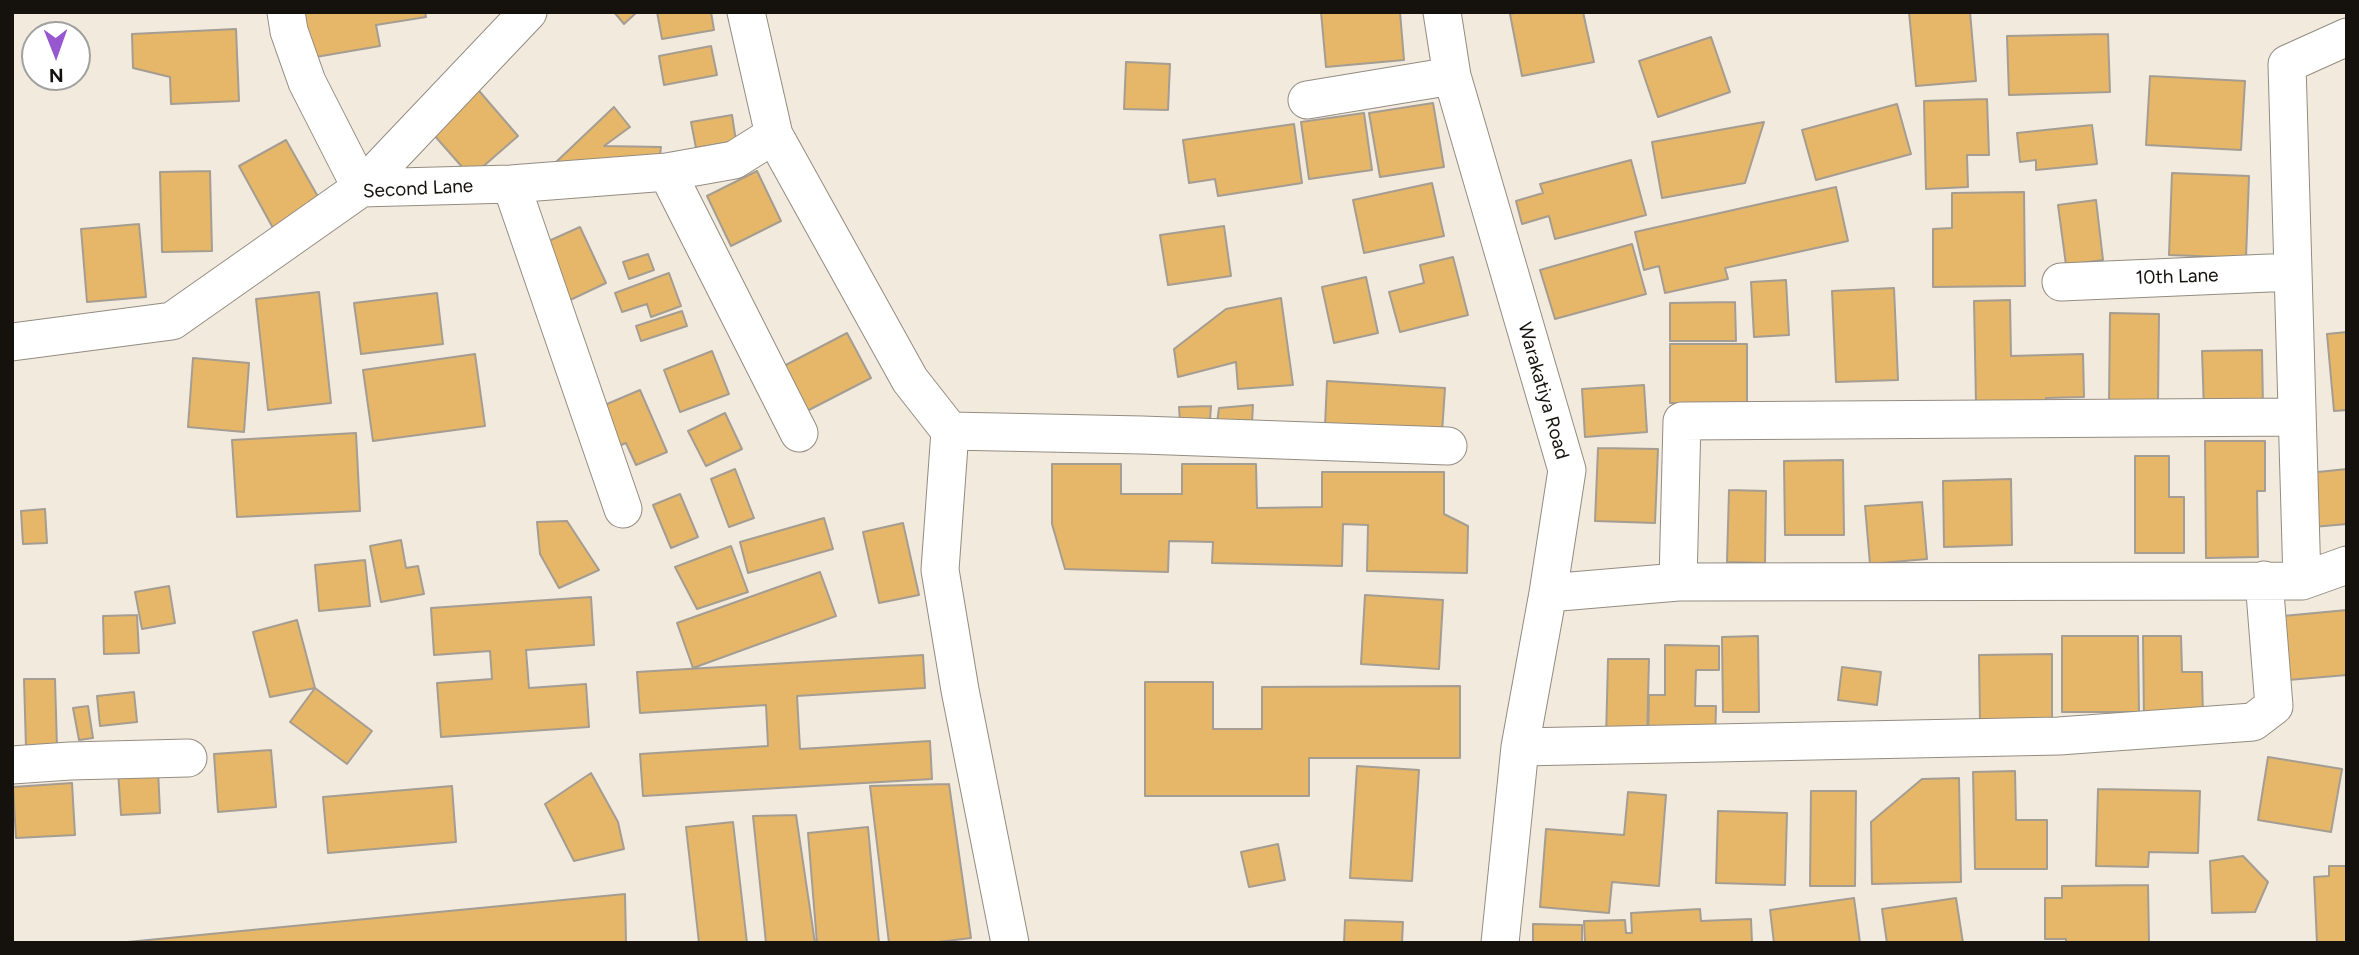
<!DOCTYPE html>
<html>
<head>
<meta charset="utf-8">
<style>
  body { margin:0 }
  #map { position:relative; width:2359px; height:955px; overflow:hidden; background:#f2eadd; font-family:Figtree,sans-serif }
  canvas { display:block }
  .frame { position:absolute; inset:0; border:14px solid #15120e; pointer-events:none }
  .north { position:absolute; left:21px; top:21px; width:70px; height:70px; box-sizing:border-box; background:#fff; border:2px solid #a1a09f; border-radius:50%; rotate:179deg; font-size:19px; font-weight:700; line-height:28px; text-align:center; color:#15120e }
  .north::after { content:''; display:block; margin:auto; width:24px; height:32px; background:#9758cf; clip-path:polygon(50% 0,100% 100%,50% 72%,0 100%) }
</style>
</head>
<body>
<div id="map">
<canvas width="2359" height="955"></canvas>
<div class="frame"></div>
<div class="north">N</div>
</div>
<script>
const g = document.querySelector('canvas').getContext('2d');
g.lineJoin = 'round';
function fill(path, color) {
  g.fillStyle = color;
  g.fill(path, 'evenodd');
}
function shape(rows) {
  const path = new Path2D();
  for (const r of rows) {
    path.moveTo(r[0], r[1]);
    for (let i = 2; i < r.length; i += 2) path.lineTo(r[i], r[i + 1]);
  }
  return path;
}
function strokePath(path, color, width, dash) {
  g.strokeStyle = color;
  g.lineWidth = width;
  g.lineCap = dash ? 'butt' : 'round';
  g.setLineDash(dash || []);
  g.stroke(path);
}
function write(font, color, halo, rows, align = 'center') {
  g.font = font + ' Figtree,sans-serif';
  g.lineWidth = 5;
  g.setLineDash([]);
  g.textBaseline = 'middle';
  g.strokeStyle = halo;
  g.fillStyle = color;
  for (const [text, x, y, turn = 0] of rows) {
    g.save();
    g.translate(x, y);
    g.rotate((+turn || 0) * Math.PI / 180);
    g.textAlign = isNaN(turn) ? turn : align;
    if (halo) g.strokeText(text, 0, 0);
    g.fillText(text, 0, 0);
    g.restore();
  }
}
const building = shape([
  [302,12,425,12,426,17,376,25,380,46,310,58,302,12],
  [614,12,637,12,624,24,614,12],
  [657,12,711,12,714,30,662,39,657,12],
  [1321,12,1400,12,1404,60,1326,67,1321,12],
  [1519,12,1583,12,1594,62,1522,76,1510,14,1519,12],
  [1909,12,1970,12,1976,81,1916,86,1909,12],
  [236,29,239,101,171,104,170,77,133,68,132,34,236,29],
  [2108,34,2110,92,2009,95,2007,36,2108,34],
  [1711,37,1730,92,1658,117,1639,61,1711,37],
  [711,46,717,75,664,85,659,56,711,46],
  [1126,62,1170,64,1168,110,1124,109,1126,62],
  [2150,76,2245,81,2241,150,2146,145,2150,76],
  [474,85,518,136,471,177,426,126,474,85],
  [1987,99,1989,155,1967,155,1968,187,1926,189,1924,101,1987,99],
  [1433,103,1444,167,1380,177,1369,113,1433,103],
  [1897,104,1911,154,1816,180,1802,130,1897,104],
  [614,107,630,127,604,146,661,147,658,171,555,163,614,107],
  [1364,113,1372,170,1309,179,1301,122,1364,113],
  [732,115,736,141,696,148,691,122,732,115],
  [1764,122,1745,183,1662,198,1652,142,1764,122],
  [1294,124,1302,183,1218,196,1215,179,1189,183,1183,140,1294,124],
  [2092,125,2097,164,2036,170,2036,160,2020,162,2017,133,2092,125],
  [286,140,321,202,273,228,239,166,286,140],
  [1631,160,1646,215,1555,239,1549,216,1522,224,1516,201,1543,193,1540,184,1631,160],
  [210,171,212,251,162,252,160,172,210,171],
  [757,171,781,221,731,246,707,196,757,171],
  [2172,173,2249,176,2246,258,2169,255,2172,173],
  [1432,183,1444,236,1364,253,1353,200,1432,183],
  [1836,187,1848,241,1725,268,1728,279,1665,293,1659,266,1644,270,1635,232,1836,187],
  [2024,192,2025,286,1933,287,1933,229,1952,228,1952,193,2024,192],
  [2096,200,2103,260,2066,265,2058,205,2096,200],
  [139,224,146,297,87,302,81,229,139,224],
  [1224,226,1231,276,1168,285,1160,235,1224,226],
  [580,227,606,283,568,301,542,244,580,227],
  [1632,244,1646,294,1555,319,1540,270,1632,244],
  [648,254,654,270,629,279,623,262,648,254],
  [1453,257,1468,315,1400,332,1389,292,1424,283,1420,265,1453,257],
  [669,273,681,306,651,317,647,304,622,312,615,293,669,273],
  [1366,277,1378,333,1334,343,1322,287,1366,277],
  [1786,280,1789,335,1754,337,1751,282,1786,280],
  [1894,288,1898,380,1836,382,1832,291,1894,288],
  [319,292,331,403,268,410,256,299,319,292],
  [437,293,443,344,361,354,354,303,437,293],
  [1281,298,1293,385,1238,389,1236,362,1178,377,1174,349,1226,309,1281,298],
  [2010,300,2011,356,2083,354,2084,397,2046,398,2046,403,1976,404,1974,301,2010,300],
  [1735,302,1736,341,1670,341,1670,303,1735,302],
  [682,311,687,326,641,341,636,326,682,311],
  [2110,313,2159,314,2158,403,2109,403,2110,313],
  [2347,332,2347,410,2334,411,2327,334,2347,332],
  [847,333,871,378,805,412,782,367,847,333],
  [1670,344,1747,344,1747,403,1670,403,1670,344],
  [2262,350,2263,409,2204,410,2202,351,2262,350],
  [712,351,729,394,680,412,664,370,712,351],
  [475,354,485,426,373,441,363,370,475,354],
  [193,358,249,363,244,432,188,427,193,358],
  [1327,381,1445,388,1442,433,1325,426,1327,381],
  [1644,385,1647,432,1585,437,1582,389,1644,385],
  [640,390,667,452,636,465,626,443,616,447,600,407,640,390],
  [1253,405,1252,422,1217,423,1219,408,1253,405],
  [1211,406,1210,420,1180,422,1179,407,1211,406],
  [725,413,742,449,706,466,688,431,725,413],
  [356,433,360,511,237,517,232,440,356,433],
  [2205,441,2265,441,2265,491,2257,491,2258,557,2206,558,2205,441],
  [1598,448,1658,449,1655,523,1595,521,1598,448],
  [2135,456,2169,456,2169,497,2184,497,2184,553,2135,553,2135,456],
  [1843,460,1844,535,1785,535,1784,461,1843,460],
  [1052,464,1121,464,1121,494,1182,494,1182,464,1256,464,1257,508,1322,507,1322,472,1444,472,1444,514,1468,526,1467,573,1367,571,1368,525,1343,524,1342,566,1212,563,1213,542,1169,541,1168,572,1065,569,1052,524,1052,464],
  [735,469,754,518,729,527,711,479,735,469],
  [2347,469,2347,524,2313,527,2308,473,2347,469],
  [2011,479,2012,545,1944,547,1943,481,2011,479],
  [1729,490,1766,491,1765,563,1727,562,1729,490],
  [680,494,698,537,671,548,653,505,680,494],
  [1922,502,1927,559,1870,564,1865,506,1922,502],
  [45,509,47,543,23,544,21,511,45,509],
  [824,518,833,549,748,573,740,542,824,518],
  [567,521,599,570,559,588,540,554,537,522,567,521],
  [903,523,919,595,879,603,863,532,903,523],
  [401,540,406,568,418,566,424,594,381,602,370,546,401,540],
  [731,546,748,592,697,609,675,567,731,546],
  [365,560,370,606,319,611,315,565,365,560],
  [820,572,836,616,693,668,677,623,820,572],
  [169,586,175,623,142,629,135,592,169,586],
  [1365,595,1443,600,1439,669,1361,664,1365,595],
  [591,597,594,645,526,650,529,688,586,684,589,727,441,737,437,683,492,679,490,651,434,655,431,608,591,597],
  [2347,610,2347,675,2288,680,2283,616,2347,610],
  [137,615,139,653,104,654,103,616,137,615],
  [297,620,315,688,270,697,253,632,297,620],
  [1758,636,1759,712,1723,712,1722,637,1758,636],
  [2062,636,2138,636,2139,712,2062,712,2062,636],
  [2143,636,2181,636,2182,672,2202,672,2203,720,2144,721,2143,636],
  [1665,645,1719,646,1719,670,1696,670,1695,706,1716,706,1715,743,1648,742,1649,695,1665,695,1665,645],
  [2052,654,2052,724,1980,725,1979,655,2052,654],
  [923,655,925,688,797,696,800,749,930,741,932,779,643,796,640,754,768,746,766,705,640,713,637,672,923,655],
  [1608,659,1649,659,1647,739,1606,739,1608,659],
  [1842,667,1881,672,1877,705,1838,700,1842,667],
  [24,679,55,679,57,747,26,748,24,679],
  [1145,682,1213,682,1213,729,1262,729,1262,687,1460,686,1460,758,1309,758,1309,796,1145,796,1145,682],
  [315,688,372,731,347,764,290,722,315,688],
  [134,692,137,722,100,726,97,696,134,692],
  [88,706,93,738,79,740,73,708,88,706],
  [271,750,276,807,218,812,214,754,271,750],
  [2268,757,2342,769,2331,832,2258,820,2268,757],
  [1357,766,1419,770,1412,881,1350,878,1357,766],
  [158,769,160,813,121,815,118,771,158,769],
  [2015,771,2016,820,2047,820,2047,869,1975,869,1973,772,2015,771],
  [591,773,618,822,624,849,574,861,545,804,591,773],
  [1959,778,1961,882,1872,884,1871,822,1922,779,1959,778],
  [72,783,75,835,16,838,13,787,72,783],
  [949,784,971,938,930,943,889,943,870,786,949,784],
  [452,786,456,842,328,853,323,797,452,786],
  [2098,789,2200,791,2198,853,2149,852,2148,867,2096,866,2098,789],
  [1811,791,1856,791,1855,886,1810,886,1811,791],
  [1628,792,1666,795,1659,886,1612,882,1609,913,1540,907,1546,829,1624,835,1628,792],
  [1718,811,1787,813,1785,885,1716,883,1718,811],
  [796,815,815,943,766,943,753,816,796,815],
  [733,822,747,943,699,943,686,827,733,822],
  [868,827,879,943,817,943,808,833,868,827],
  [1278,844,1285,880,1249,887,1241,852,1278,844],
  [2243,856,2268,882,2255,912,2212,913,2210,861,2243,856],
  [2329,866,2347,866,2347,943,2317,943,2314,877,2329,876,2329,866],
  [2148,885,2149,943,2066,943,2066,939,2045,939,2045,898,2062,898,2062,886,2148,885],
  [625,894,626,943,117,943,625,894],
  [1854,898,1860,943,1774,943,1770,910,1854,898],
  [1956,898,1963,943,1887,943,1882,909,1956,898],
  [1700,909,1701,921,1751,919,1752,943,1585,943,1584,921,1625,920,1626,933,1632,933,1631,913,1700,909],
  [1345,920,1403,922,1402,943,1344,943,1345,920],
  [1533,924,1582,925,1582,943,1533,943,1533,924]
]);
fill(building, '#e6b769');
strokePath(building, '#a59d91', 2);
const minor = shape([
  [286,12,289,31,307,82,361,188,528,12],
  [746,12,774,135,910,380,950,431,940,570,960,690,1010,943],
  [1442,12,1452,76,1567,470,1548,593,1520,747,1500,943],
  [1307,100,1452,76],
  [667,172,799,433],
  [511,184,623,509],
  [2061,282,2293,272],
  [12,342,172,321,361,188,511,184,667,172,734,160,774,135],
  [950,431,1142,435,1448,446],
  [2302,581,2287,64,2347,37],
  [1678,582,1682,421,2297,417],
  [1548,593,1678,582,2302,581,2347,565],
  [1520,747,2059,736,2253,722,2274,706,2264,580],
  [12,765,70,761,188,758]
]);
strokePath(minor, '#948c81', 39);
strokePath(minor, '#fff', 37);
write('19px', '#15120e', '#fff', [
  ["Second Lane",418,189,-3],
  ["10th Lane",2177,277,-2],
  ["Warakatiya Road",1543,391,74]
]);
</script>
</body>
</html>
